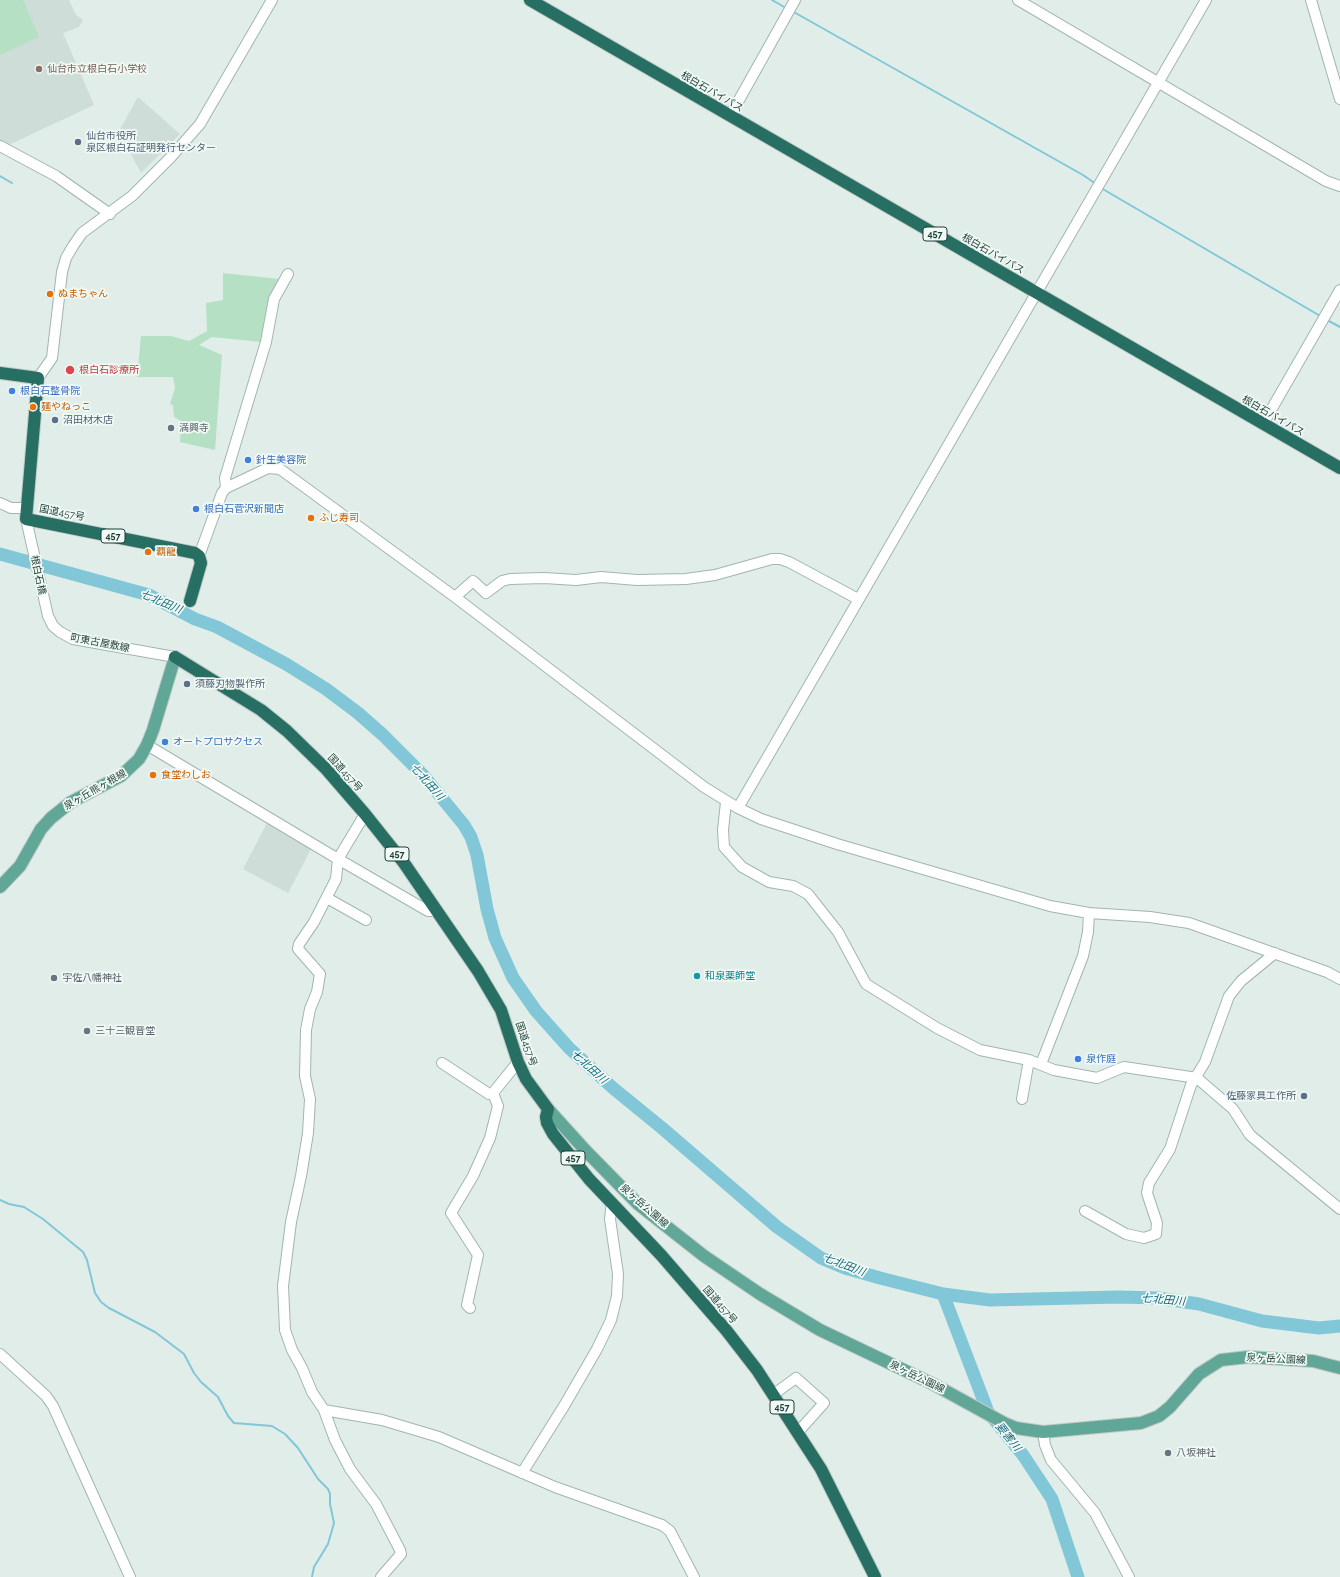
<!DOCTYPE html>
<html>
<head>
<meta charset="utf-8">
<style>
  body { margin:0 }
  canvas { display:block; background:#e0ede8 }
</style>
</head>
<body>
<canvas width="1340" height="1577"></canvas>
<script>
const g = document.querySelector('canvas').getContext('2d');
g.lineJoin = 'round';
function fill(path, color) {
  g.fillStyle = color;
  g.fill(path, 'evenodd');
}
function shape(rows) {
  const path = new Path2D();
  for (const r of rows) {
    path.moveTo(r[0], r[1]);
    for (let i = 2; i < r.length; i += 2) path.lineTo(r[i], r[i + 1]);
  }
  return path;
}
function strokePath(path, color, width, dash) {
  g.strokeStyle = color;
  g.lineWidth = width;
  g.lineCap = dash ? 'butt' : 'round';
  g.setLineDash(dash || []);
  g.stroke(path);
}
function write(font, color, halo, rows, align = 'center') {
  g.font = font + ' Raleway,"Noto Sans JP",sans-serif';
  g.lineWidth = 3.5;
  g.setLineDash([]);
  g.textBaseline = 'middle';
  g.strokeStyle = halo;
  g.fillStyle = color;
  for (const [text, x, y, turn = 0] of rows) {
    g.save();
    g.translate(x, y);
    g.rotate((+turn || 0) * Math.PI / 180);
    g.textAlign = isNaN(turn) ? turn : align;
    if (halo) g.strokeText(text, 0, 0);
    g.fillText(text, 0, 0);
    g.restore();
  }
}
fill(shape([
  [0,0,69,0,76,15,83,20,79,27,63,33,94,105,0,149],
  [138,97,180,134,141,173,119,131],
  [267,823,312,847,288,893,243,869]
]), '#ceddd7');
fill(shape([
  [0,0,23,0,39,37,0,55],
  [223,273,279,279,269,301,261,342,212,337,199,345,222,355,215,450,180,442,181,421,174,417,173,405,170,404,175,388,173,377,137,377,141,336,171,336,189,341,207,331,206,303,223,300]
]), '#b6e0c4');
strokePath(shape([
  [772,0,786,8],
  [792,11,1083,175,1096,184],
  [0,176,12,183],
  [1101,188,1322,317],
  [1327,320,1340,327],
  [0,1200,9,1204,24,1207,43,1219,83,1252,87,1260,95,1293,101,1302,109,1308,155,1332,184,1354,194,1373,201,1382,218,1397,228,1416,234,1423,272,1426,285,1434,298,1448,318,1479,328,1489,330,1494,330,1504,334,1523,328,1544,314,1567,312,1577]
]), '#82c7d8', 2);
strokePath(shape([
  [0,554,149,595,195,619,217,627,286,664,326,689,358,713,383,735,423,775,464,825,471,837,477,855,487,909,495,938,513,978,536,1011,569,1048,613,1088,662,1128,777,1227,821,1258,845,1268,880,1278,943,1294,990,1300,1119,1297,1158,1298,1199,1304,1262,1321,1319,1328,1340,1326],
  [943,1294,988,1412,1023,1455,1052,1499,1078,1577]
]), '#82c7d8', 13);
const minor = shape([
  [1018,0,1326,181,1340,186],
  [1311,0,1340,99],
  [730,116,795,0],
  [0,146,56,176,110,214],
  [38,378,52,358,62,272,66,258,73,246,82,233,132,196,171,157,200,124,272,0],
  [1263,424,1340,290],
  [226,488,225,478,266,342,274,299,288,274],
  [0,503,11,508,26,508],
  [26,519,48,616,53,626,60,632,73,639,175,657],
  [199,556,222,493,226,488,268,468,280,469,455,597,704,787,738,808,761,819,837,844,1050,906,1089,913,1150,917,1189,923,1327,972,1340,979],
  [455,597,473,581,486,593,502,581,510,579,544,578,576,580,601,577,637,580,686,579,715,575,772,559,780,559,789,562,858,599],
  [147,745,338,859,428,911,436,911],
  [726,802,723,830,724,847,742,867,769,882,793,886,808,894,838,932,866,984,937,1028,980,1050,1029,1060,1054,1070,1097,1078,1124,1067,1197,1078,1233,1109,1250,1135,1340,1209],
  [738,808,1206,0],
  [365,814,338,859,336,879,314,922,299,944,298,949,320,974,317,992,310,1009,306,1030,305,1076,310,1099,308,1133,301,1176,291,1222,283,1286,285,1330,292,1350,302,1368,312,1392,324,1410,335,1440,350,1469,376,1504,400,1550,401,1554,381,1577],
  [327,898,366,920],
  [442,1063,489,1094,493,1093,518,1062],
  [1041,1064,1083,956,1088,932,1089,913],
  [1022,1099,1029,1060],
  [1085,1211,1126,1234,1144,1238,1156,1234,1157,1223,1147,1193,1149,1183,1170,1149,1191,1085,1205,1062,1229,996,1241,981,1275,953],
  [470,1308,467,1305,478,1255,451,1213,473,1176,490,1138,498,1106,493,1093],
  [0,1354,46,1396,53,1406,130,1577],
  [774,1394,796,1378,824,1403,798,1432],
  [324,1410,382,1420,439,1437,555,1487,662,1525,670,1531,694,1577],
  [1043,1432,1045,1445,1051,1460,1095,1513,1129,1577],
  [522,1473,564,1406,597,1349,611,1320,617,1296,618,1274,610,1219,612,1202]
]);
const major = shape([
  [0,887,20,866,41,829,51,818,71,802,121,776,139,759,147,745,153,730,175,657],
  [548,1109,586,1151,638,1204,704,1256,760,1294,820,1330,931,1383,1004,1423,1016,1428,1043,1432,1141,1423,1159,1416,1170,1407,1199,1374,1221,1360,1248,1357,1313,1361,1340,1368]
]);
const highway = shape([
  [530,0,1340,468],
  [0,373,38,378,26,519,195,553,199,556,201,563,190,601],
  [175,657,261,710,287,731,326,769,365,814,404,863,478,971,501,1010,518,1062,526,1079,548,1109,546,1117,547,1123,553,1134,589,1179,661,1255,726,1330,757,1370,821,1469,875,1577]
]);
strokePath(minor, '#a2b5b0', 12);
strokePath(major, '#c0c9c7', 14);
strokePath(highway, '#c0c9c7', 14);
strokePath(minor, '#fff', 10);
strokePath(major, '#60a798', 12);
strokePath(highway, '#276e63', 12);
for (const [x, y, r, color] of [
  [39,69,4,"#8d6e63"],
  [78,142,4,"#5c6f8a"],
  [50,294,4,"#e8710a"],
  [70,370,5,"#e0444e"],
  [12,391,4,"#3f7fe0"],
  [33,407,4,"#e8710a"],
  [55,420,4,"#5c6f8a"],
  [171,428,4,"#6b7280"],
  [248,460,4,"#3f7fe0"],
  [196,509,4,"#3f7fe0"],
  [311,518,4,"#e8710a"],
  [148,552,4,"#e8710a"],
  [187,684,4,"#5c6f8a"],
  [165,742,4,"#3f7fe0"],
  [153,775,4,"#e8710a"],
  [697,976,4,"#0f9aa8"],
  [54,978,4,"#6b7280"],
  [87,1031,4,"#6b7280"],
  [1078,1059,4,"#3f7fe0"],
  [1304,1096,4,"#5c6f8a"],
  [1168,1453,4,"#6b7280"]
]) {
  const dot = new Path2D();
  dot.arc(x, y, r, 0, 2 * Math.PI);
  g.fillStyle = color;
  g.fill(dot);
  strokePath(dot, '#f1f9f5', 1.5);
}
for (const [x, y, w] of [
  [935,234,24],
  [113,536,24],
  [397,854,24],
  [573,1158,24],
  [782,1407,24]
]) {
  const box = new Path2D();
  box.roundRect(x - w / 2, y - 7, w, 14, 3);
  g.fillStyle = '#f1f9f5';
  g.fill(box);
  strokePath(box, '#1f3f38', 1);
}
write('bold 9px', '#1f3f38', null, [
  ["457",935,234],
  ["457",113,536],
  ["457",397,854],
  ["457",573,1158],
  ["457",782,1407]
]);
write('10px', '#785e54', '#f1f9f5', [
  ["仙台市立根白石小学校",47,69]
], 'left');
write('10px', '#1f3f38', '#f1f9f5', [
  ["根白石バイパス",712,92,30],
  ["根白石バイパス",993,254,30],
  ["根白石バイパス",1273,416,30],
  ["国道457号",62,513,11],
  ["根白石橋",38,575,78],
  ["町東古屋敷線",100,643,11],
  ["国道457号",345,773,48],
  ["泉ヶ丘熊ヶ根線",95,790,-30],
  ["国道457号",526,1044,71],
  ["泉ヶ岳公園線",644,1206,41],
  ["国道457号",720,1305,49],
  ["泉ヶ岳公園線",1276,1359,3],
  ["泉ヶ岳公園線",917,1377,26]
]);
write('10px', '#4e5e75', '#f1f9f5', [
  ["仙台市役所",86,136],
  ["泉区根白石証明発行センター",86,148],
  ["沼田材木店",63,420],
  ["須藤刃物製作所",195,684],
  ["佐藤家具工作所",1296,1096,"right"]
], 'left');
write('10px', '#c56008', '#f1f9f5', [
  ["ぬまちゃん",58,294],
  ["麺やねっこ",41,407],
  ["ふじ寿司",319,518],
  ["覇龍",156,552],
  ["食堂わしお",161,775]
], 'left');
write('10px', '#be3a42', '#f1f9f5', [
  ["根白石診療所",79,370]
], 'left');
write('10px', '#366cbe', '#f1f9f5', [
  ["根白石整骨院",20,391],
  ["針生美容院",256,460],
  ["根白石菅沢新聞店",204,509],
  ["オートプロサクセス",173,742],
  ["泉作庭",1086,1059]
], 'left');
write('10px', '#5b616d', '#f1f9f5', [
  ["満興寺",179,428],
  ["宇佐八幡神社",62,978],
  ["三十三観音堂",95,1031],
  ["八坂神社",1176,1453]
], 'left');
write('10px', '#0d838f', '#f1f9f5', [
  ["和泉薬師堂",705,976]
], 'left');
write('italic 11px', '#126a81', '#f1f9f5', [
  ["七北田川",161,602,23],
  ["七北田川",427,782,48],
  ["七北田川",589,1067,42],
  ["七北田川",844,1265,21],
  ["七北田川",1163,1300,5],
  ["要害川",1008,1437,51]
]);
</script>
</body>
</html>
